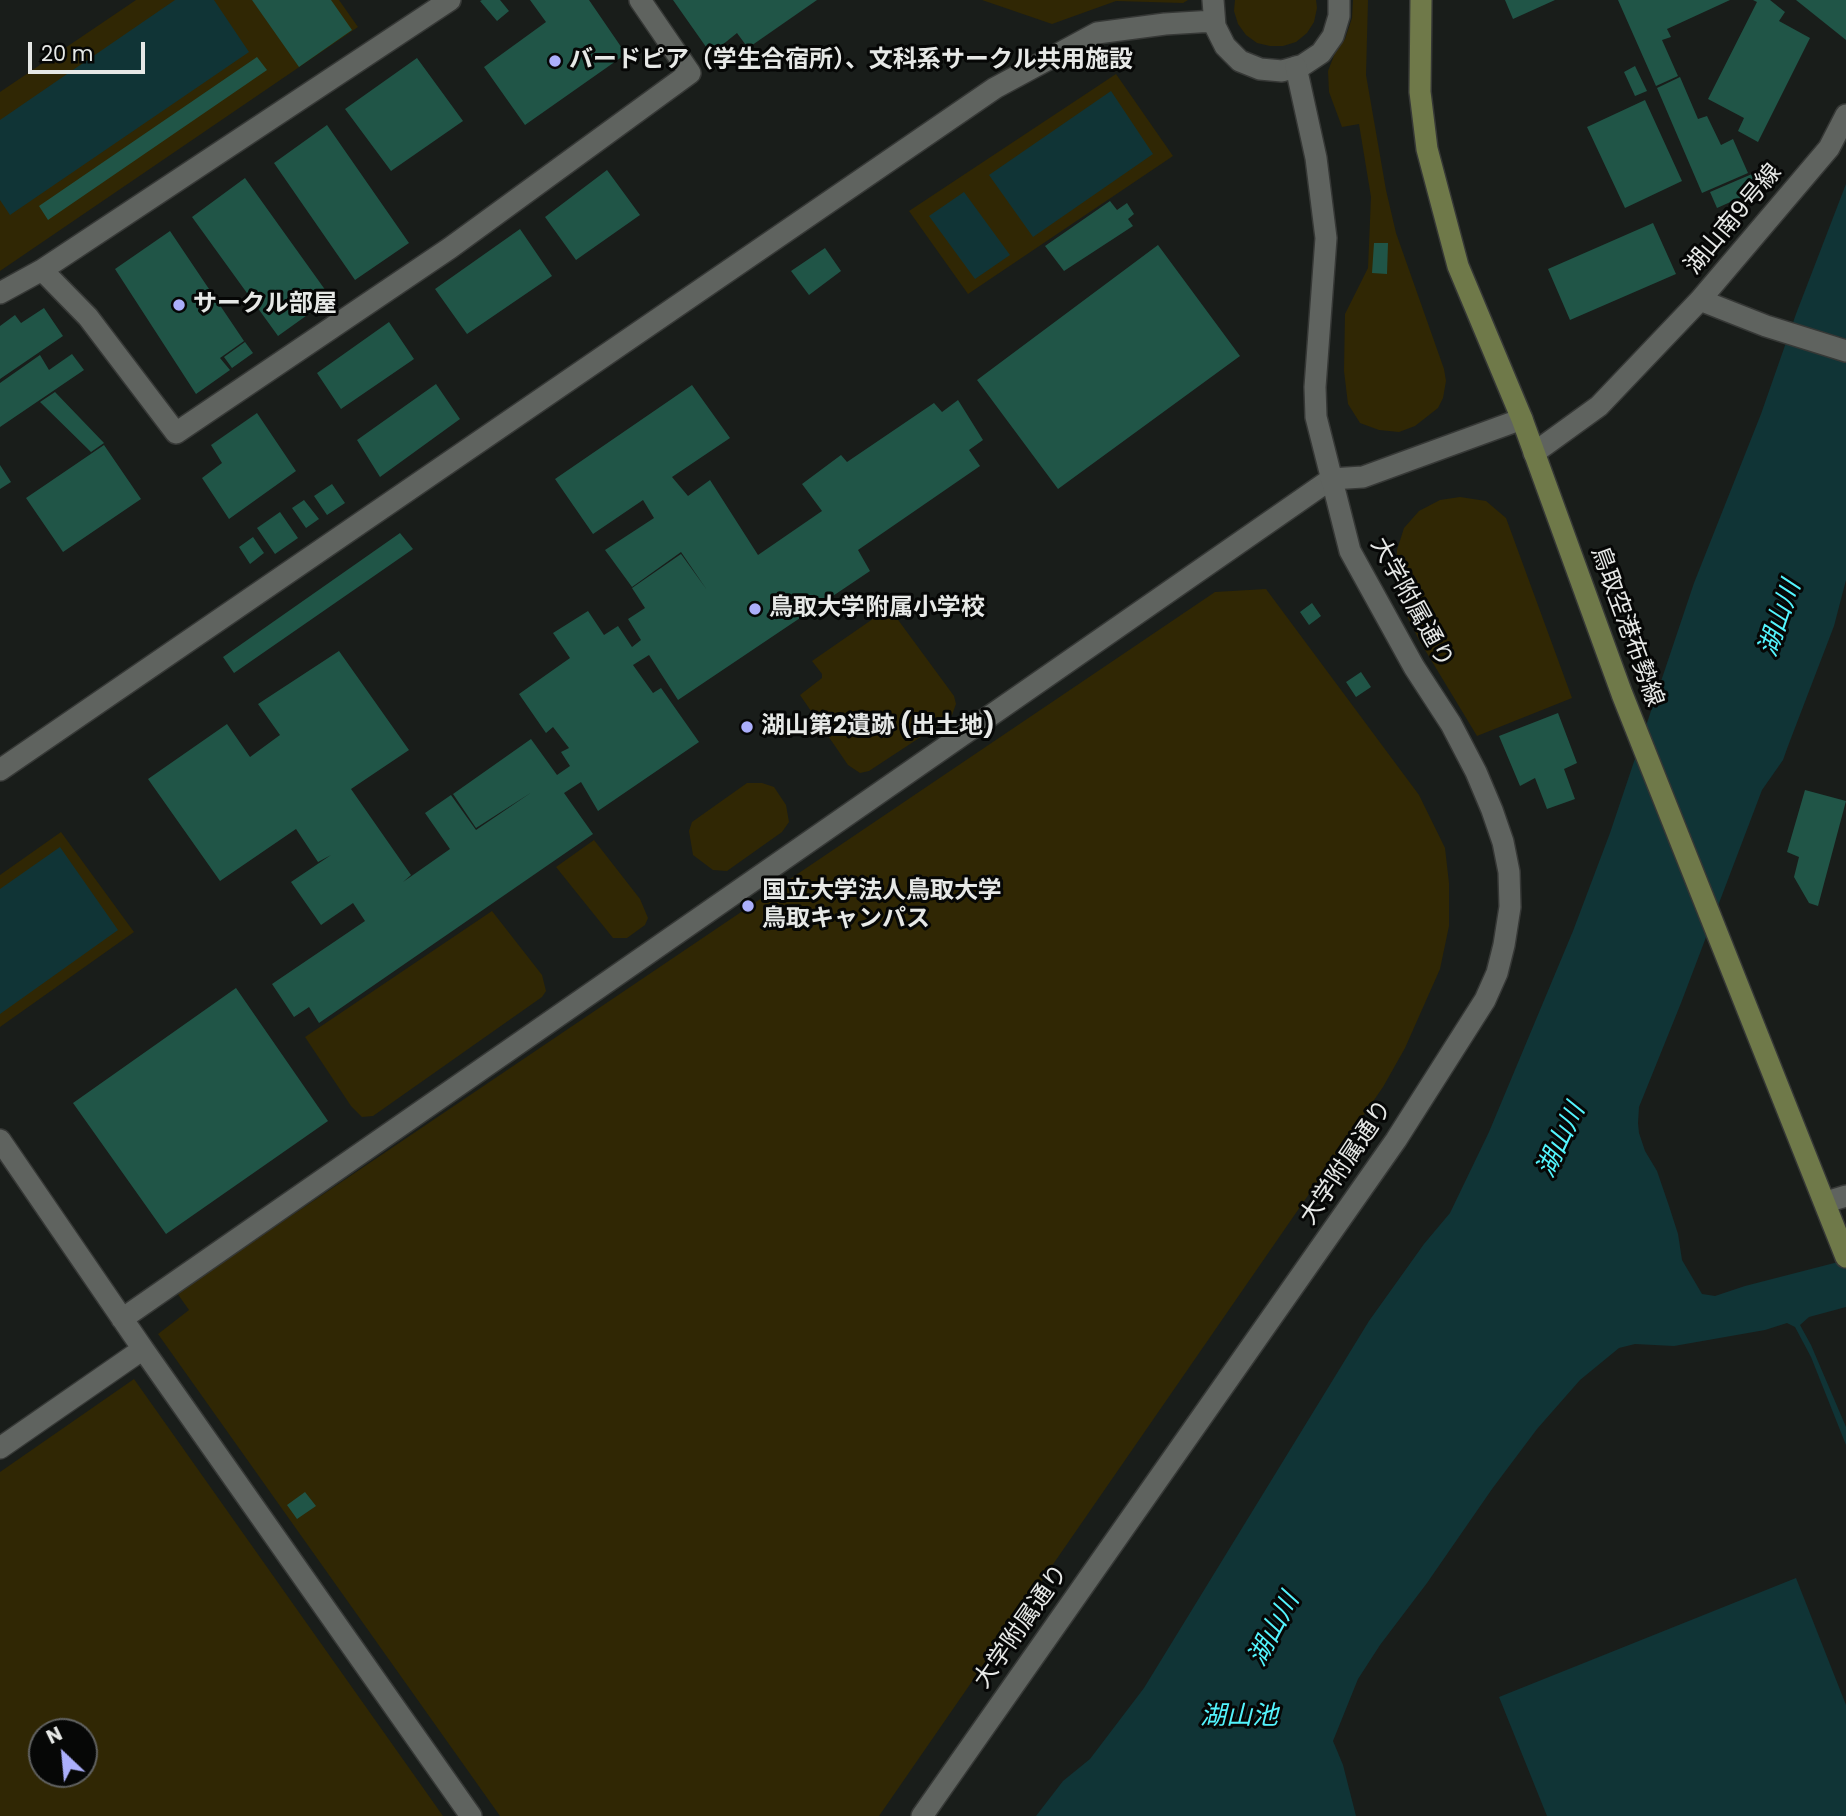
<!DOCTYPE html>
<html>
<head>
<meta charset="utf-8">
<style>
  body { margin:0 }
  #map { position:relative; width:1846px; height:1816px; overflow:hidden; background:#191d1a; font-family:Poppins,sans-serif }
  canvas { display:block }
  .north { position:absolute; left:28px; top:1718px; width:70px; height:70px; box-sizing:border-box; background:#060706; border:2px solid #606160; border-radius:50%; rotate:334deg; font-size:19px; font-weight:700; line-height:28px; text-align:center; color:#e6e8e6 }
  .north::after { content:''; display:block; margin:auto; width:24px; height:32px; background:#abaffb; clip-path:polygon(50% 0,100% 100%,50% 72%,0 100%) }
  .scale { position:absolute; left:28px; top:42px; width:117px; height:32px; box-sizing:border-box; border:4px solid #e6e8e6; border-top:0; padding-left:9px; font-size:21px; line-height:24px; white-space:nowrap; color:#e6e8e6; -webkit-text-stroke:5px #060706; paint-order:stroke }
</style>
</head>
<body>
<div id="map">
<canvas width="1846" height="1816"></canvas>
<div class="north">N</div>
<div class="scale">20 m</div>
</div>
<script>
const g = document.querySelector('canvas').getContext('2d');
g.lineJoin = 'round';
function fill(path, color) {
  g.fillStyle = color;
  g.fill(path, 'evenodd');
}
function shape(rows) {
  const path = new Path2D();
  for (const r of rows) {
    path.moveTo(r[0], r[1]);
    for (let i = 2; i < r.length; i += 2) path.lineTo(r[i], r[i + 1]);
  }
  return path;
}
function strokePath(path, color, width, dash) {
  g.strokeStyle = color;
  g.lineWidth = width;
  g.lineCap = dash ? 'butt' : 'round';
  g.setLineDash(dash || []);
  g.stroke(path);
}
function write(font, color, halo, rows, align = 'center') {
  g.font = font + ' Poppins,"Noto Sans JP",sans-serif';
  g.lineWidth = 6;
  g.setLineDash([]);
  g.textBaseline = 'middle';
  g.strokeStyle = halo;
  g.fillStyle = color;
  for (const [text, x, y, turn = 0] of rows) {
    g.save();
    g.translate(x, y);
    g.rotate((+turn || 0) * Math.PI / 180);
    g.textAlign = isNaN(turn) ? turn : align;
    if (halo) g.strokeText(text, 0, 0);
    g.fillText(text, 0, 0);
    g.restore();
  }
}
fill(shape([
  [136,0,339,0,358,27,0,271,0,92],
  [982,0,1188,0,1183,3,1116,1,1052,24],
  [1235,0,1316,0,1317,8,1314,22,1307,33,1296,42,1283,46,1270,46,1257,43,1246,35,1238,24,1234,11],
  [1353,0,1368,0,1366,75,1386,190,1396,233,1444,369,1446,381,1443,398,1438,408,1415,426,1399,432,1379,430,1360,423,1348,404,1344,371,1345,314,1368,268,1371,197,1359,124,1342,127,1329,92,1328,71,1335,53,1345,39,1352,18],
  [1116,74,1173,156,968,294,909,211],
  [1460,497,1486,501,1506,518,1572,698,1477,736,1419,640,1401,604,1396,576,1397,550,1404,528,1419,511,1440,500],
  [1266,589,1419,795,1445,848,1449,883,1449,926,1440,969,1405,1048,1383,1087,879,1816,500,1816,158,1334,189,1310,177,1293,1215,592],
  [893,613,954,696,956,704,952,715,939,725,869,771,860,773,848,765,800,695,822,678,822,674,812,661,880,614],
  [747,783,762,783,774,787,786,805,789,822,782,832,727,871,713,870,693,855,689,831,692,822],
  [61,832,134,932,0,1027,0,875],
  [594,840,640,899,648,918,645,925,627,938,613,938,556,867],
  [492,911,542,975,546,991,542,997,373,1116,362,1117,351,1106,305,1037],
  [134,1379,443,1816,0,1816,0,1472],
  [42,1732,84,1732,84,1774,42,1774]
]), '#302704');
fill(shape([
  [175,0,214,0,249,52,10,215,0,200,0,120],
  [1111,91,1153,154,1033,237,989,175],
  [1846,184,1846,580,1834,626,1788,746,1783,760,1762,790,1681,1003,1639,1107,1638,1123,1639,1133,1645,1151,1657,1171,1669,1206,1678,1234,1682,1260,1702,1294,1715,1296,1745,1286,1846,1260,1846,1307,1809,1317,1800,1325,1811,1345,1846,1427,1846,1445,1811,1357,1795,1327,1787,1323,1765,1330,1674,1346,1635,1344,1619,1348,1580,1380,1537,1429,1492,1489,1427,1583,1380,1645,1358,1679,1333,1741,1343,1765,1356,1816,1036,1816,1063,1781,1090,1759,1144,1688,1369,1321,1424,1244,1450,1213,1489,1132,1573,931,1610,833,1694,583,1761,414,1796,314],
  [964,192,1010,255,975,279,929,216],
  [60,847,118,930,0,1014,0,889],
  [1796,1578,1846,1705,1846,1816,1547,1816,1499,1697]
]), '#103436');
fill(shape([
  [252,0,331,0,352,30,299,67],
  [482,0,500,0,509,11,497,21,480,1],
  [530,0,589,0,626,54,525,125,484,67,546,22],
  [673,0,817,0,748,48,737,33,711,54],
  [1505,0,1555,0,1513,19],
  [1618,0,1730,0,1667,29,1671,37,1662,40,1678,76,1656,86],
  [1753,0,1770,0,1785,12,1779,21,1810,38,1758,142,1738,131,1744,118,1708,99,1757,2],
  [1796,0,1846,0,1846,40],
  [257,57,267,70,48,220,39,206],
  [417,58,463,121,391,171,345,109],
  [1635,66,1647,91,1635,96,1624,72],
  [1680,77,1698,119,1707,116,1721,145,1733,139,1748,173,1702,193,1657,88],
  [1645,100,1682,181,1625,208,1587,127],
  [327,125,409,243,355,280,274,163],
  [1766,168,1773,183,1717,208,1710,192],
  [607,170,640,215,576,260,545,217],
  [245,178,331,298,278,336,192,217],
  [1110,201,1117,210,1127,203,1134,214,1128,219,1133,226,1064,271,1045,246],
  [1653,223,1676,274,1570,320,1548,269],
  [520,229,552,276,467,334,435,289],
  [170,231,244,341,220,358,230,370,196,394,115,269],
  [1374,243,1388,243,1387,274,1372,273],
  [1158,245,1240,356,1058,489,977,380],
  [825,248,841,271,809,295,791,271],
  [44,308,63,336,0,379,0,326,15,315,21,323],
  [389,322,414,359,341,409,317,373],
  [245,342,253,353,232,368,224,357],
  [72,354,84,370,0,427,0,383,40,355,49,370],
  [436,384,460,419,380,477,357,440],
  [692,385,730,438,672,477,688,496,710,480,758,555,822,511,802,484,841,455,847,462,934,403,942,412,958,400,983,440,969,450,980,466,858,550,870,571,678,700,649,655,633,665,653,693,661,688,699,742,598,811,581,782,564,793,593,834,319,1023,309,1007,294,1017,272,984,365,921,353,903,321,925,291,882,331,855,318,862,296,829,220,881,148,779,227,724,250,757,280,735,258,704,339,651,409,750,351,789,411,875,403,882,450,849,425,813,451,795,476,830,532,792,476,828,453,794,531,739,557,775,570,766,561,752,569,748,553,727,546,733,519,694,570,658,553,633,588,611,604,635,618,626,632,647,641,640,628,619,645,608,632,588,681,554,707,590,681,552,632,587,605,550,654,518,643,500,593,534,555,479],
  [55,392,104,443,91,452,40,402],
  [257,413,296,471,229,519,202,478,222,463,211,445],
  [104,445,141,499,63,552,26,498],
  [0,465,11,482,0,489],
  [332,484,345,503,327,515,314,496],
  [304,500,319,519,306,528,292,508],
  [280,512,298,538,275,554,257,528],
  [400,533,413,549,234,673,223,657],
  [253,537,264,553,250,564,239,547],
  [1312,603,1321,616,1309,625,1300,612],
  [1361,672,1371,687,1356,697,1346,682],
  [1558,713,1577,763,1564,769,1575,799,1547,809,1535,778,1520,786,1499,736],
  [1805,790,1846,801,1818,906,1809,903,1794,877,1799,857,1787,852],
  [236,988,328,1121,166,1234,73,1103],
  [305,1492,316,1506,297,1519,287,1505]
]), '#205547');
const lane = shape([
  [1213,0,1215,26,1225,46,1240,61,1260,69,1282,71,1303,65,1321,53,1333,36,1339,16,1339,0],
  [0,770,995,88,1097,33,1165,24,1214,21],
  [0,1140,143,1349],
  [122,1319,1331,479],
  [0,1448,143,1349,471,1816]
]);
const street = shape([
  [1846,115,1829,148,1700,300,1766,326,1846,351],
  [42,270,88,317,176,433,450,248,690,73,640,0],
  [0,293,42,270,450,0],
  [1534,453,1599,406,1700,300],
  [1331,479,1363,477,1522,419],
  [1826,1202,1846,1196],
  [922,1816,1396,1140,1485,1000,1497,973,1504,945,1510,907,1509,872,1503,842,1492,810,1476,772,1451,724,1414,667,1350,551,1316,417,1315,387,1326,238,1316,158,1296,67]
]);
const secondary = shape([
  [1421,0,1420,92,1427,149,1458,266,1522,419,1622,694,1846,1257]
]);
strokePath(lane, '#363836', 24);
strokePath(street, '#363836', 24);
strokePath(secondary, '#363836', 24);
strokePath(lane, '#5f635f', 21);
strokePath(street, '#5f635f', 21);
strokePath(secondary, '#6f7949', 21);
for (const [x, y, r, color] of [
  [555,61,7,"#abaffb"],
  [179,305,7,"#abaffb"],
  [755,609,7,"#abaffb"],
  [747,727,7,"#abaffb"],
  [748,906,7,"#abaffb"]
]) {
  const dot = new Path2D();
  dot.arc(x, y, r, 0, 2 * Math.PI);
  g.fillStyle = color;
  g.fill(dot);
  strokePath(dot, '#060706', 2.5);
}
write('bold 24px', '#e6e8e6', '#060706', [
  ["バードピア（学生合宿所）、文科系サークル共用施設",569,61],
  ["サークル部屋",193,305],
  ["鳥取大学附属小学校",769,609],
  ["湖山第2遺跡 (出土地)",761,727],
  ["国立大学法人鳥取大学",762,892],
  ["鳥取キャンパス",762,920]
], 'left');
write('24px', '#e6e8e6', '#060706', [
  ["湖山南9号線",1734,220,-50],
  ["大学附属通り",1411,603,61],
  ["鳥取空港布勢線",1626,627,70],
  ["大学附属通り",1347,1163,-56],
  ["大学附属通り",1022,1627,-55]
]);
write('italic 26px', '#53f4fd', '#060706', [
  ["湖山川",1781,619,-71],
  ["湖山川",1562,1141,-65],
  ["湖山川",1275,1630,-62],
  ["湖山池",1239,1717]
]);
</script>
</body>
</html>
